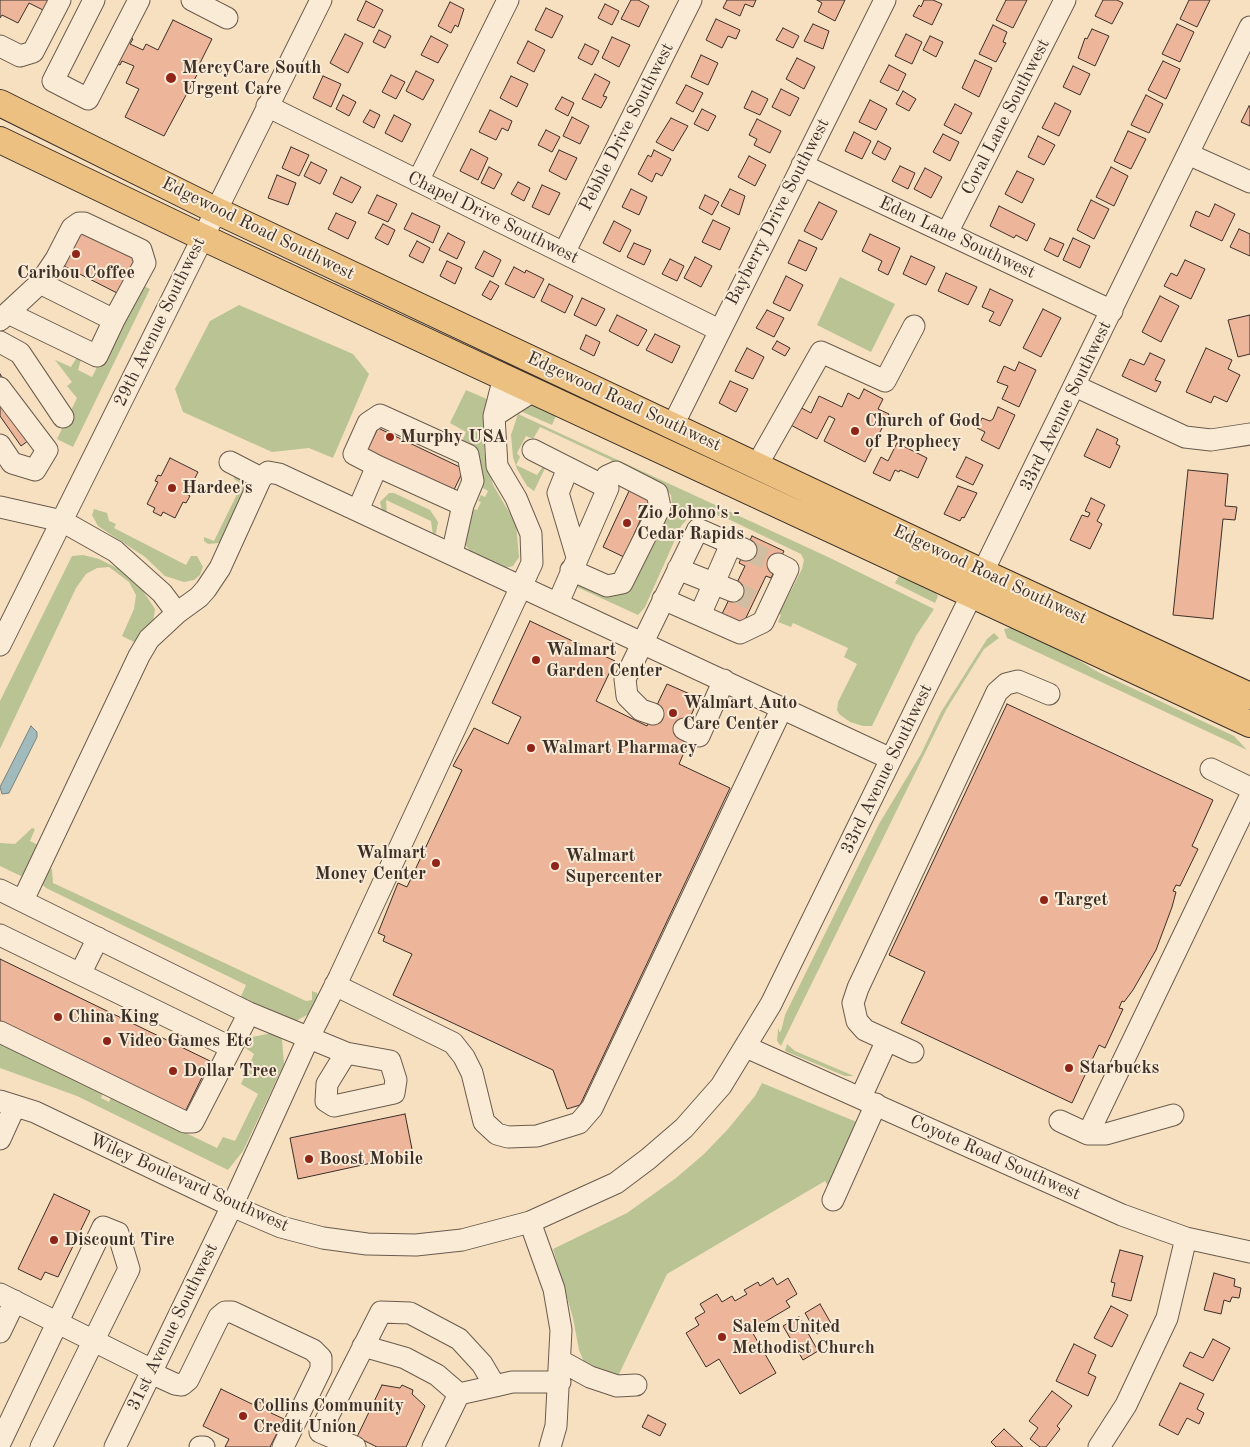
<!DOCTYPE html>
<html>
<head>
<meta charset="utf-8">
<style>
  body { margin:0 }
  canvas { display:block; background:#f6e0bf }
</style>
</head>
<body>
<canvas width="1250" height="1447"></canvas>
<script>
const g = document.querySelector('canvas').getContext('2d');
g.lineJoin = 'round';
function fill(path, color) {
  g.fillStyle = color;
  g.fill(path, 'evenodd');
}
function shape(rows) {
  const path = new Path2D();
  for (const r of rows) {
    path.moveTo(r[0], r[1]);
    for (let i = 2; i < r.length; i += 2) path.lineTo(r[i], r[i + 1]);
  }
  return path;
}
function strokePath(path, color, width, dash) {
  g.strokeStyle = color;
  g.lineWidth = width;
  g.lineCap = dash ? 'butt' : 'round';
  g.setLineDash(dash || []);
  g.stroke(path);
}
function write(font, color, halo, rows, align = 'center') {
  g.font = font + ' "Old Standard TT",serif';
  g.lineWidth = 4;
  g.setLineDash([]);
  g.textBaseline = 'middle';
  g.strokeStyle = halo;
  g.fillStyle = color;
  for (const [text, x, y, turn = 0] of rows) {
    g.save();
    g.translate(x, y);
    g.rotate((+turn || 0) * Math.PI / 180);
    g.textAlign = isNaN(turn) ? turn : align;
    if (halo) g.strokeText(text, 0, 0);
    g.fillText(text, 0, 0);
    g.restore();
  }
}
fill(shape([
  [840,277,895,304,871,352,817,325],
  [139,284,150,289,73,447,57,439,77,398,67,386,72,382,55,360,71,367,77,357,81,359,78,370,92,377],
  [239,305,353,354,369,374,333,458,309,448,272,452,183,412,175,389,210,321],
  [466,390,489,400,485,422,484,451,493,485,516,524,519,557,513,566,505,568,472,553,463,542,464,530,474,509,477,510,481,502,478,501,481,495,485,497,488,491,483,488,484,482,480,462,468,445,469,442,462,441,466,432,450,423],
  [528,402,558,411,552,425,518,410],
  [518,414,828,557,934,609,916,636,872,726,863,726,850,722,839,714,837,710,838,702,857,664,844,657,848,648,793,623,791,627,778,622,781,615,779,614,802,569,804,560,801,554,726,518,706,512,692,514,681,526,645,607,638,615,577,587,576,584,632,586,672,506,671,495,666,489,614,465,611,460,540,427,533,439,526,436,517,453,520,457,516,465,537,475,544,465,546,466,534,491,527,486,517,469,513,457,511,435],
  [234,475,245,480,246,486,222,539,219,543,208,544,204,541,204,537,214,541,242,484,234,479],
  [389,493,394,493,430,510,438,522,436,533,433,535,431,521,386,500,387,514,382,510,380,502],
  [94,509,107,513,109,521,116,524,114,528,186,565,191,556,197,556,203,567,200,575,194,580,184,582,165,576,145,557,98,526,92,515],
  [83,555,99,559,117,568,143,591,155,609,153,623,136,643,122,636,134,609,136,595,129,582,109,567,97,568,86,574,76,588,0,749,0,701,72,556],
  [901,572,932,589,938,596,935,603,895,583],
  [1014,627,1055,646,1098,672,1234,736,1247,750,1007,638,1004,629],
  [994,633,999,638,984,649,946,710,781,1046,777,1041,778,1030,779,1028,779,1032,781,1031,785,1015,879,824,921,754,941,712,987,639],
  [32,828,35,829,30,841,40,846,25,878,0,866,0,843,15,844],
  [52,869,53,883,306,1001,312,1000,312,991,317,993,318,997,309,1014,294,1022,240,999,246,985,46,888,41,883,47,870],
  [272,1033,282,1039,284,1064,243,1151,228,1170,77,1096,0,1068,0,1042,103,1093,101,1098,109,1102,111,1097,217,1148,223,1137,235,1141,258,1094,241,1084,254,1054,244,1047,252,1037],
  [787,1044,795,1051,854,1076,845,1076,785,1051],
  [762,1083,859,1123,828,1186,825,1181,667,1274,619,1374,615,1376,586,1367,579,1350,573,1318,553,1249,627,1213,676,1178,704,1154,728,1129,755,1096]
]), '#bac394');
const water = shape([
  [31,726,37,732,37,737,9,793,2,794,0,787,31,726]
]);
fill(water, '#a1babc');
strokePath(water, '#798281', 1);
const building = shape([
  [0,0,56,0,49,13,29,3,18,23,2,15,0,18,0,0],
  [631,0,638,0,649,6,639,27,621,19,631,0],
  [727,0,756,0,753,7,745,4,740,16,723,8,727,0],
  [817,0,845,0,835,21,818,12,822,3,817,0],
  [924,0,933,0,942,4,932,25,913,16,919,5,921,7,924,0],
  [1006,0,1027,0,1013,28,996,20,1006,0],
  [1103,0,1117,0,1123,3,1112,24,1095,16,1103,0],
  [1189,0,1210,0,1197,27,1180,19,1189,0],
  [366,1,383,10,374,28,357,20,366,1],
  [450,2,464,9,458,27,455,25,451,33,438,26,450,2],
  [605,4,619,11,612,25,598,18,605,4],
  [546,8,563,16,552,38,535,30,546,8],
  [716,19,740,30,736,39,728,36,722,48,706,40,716,19],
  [173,20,212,39,197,69,199,71,164,136,125,117,139,89,126,83,134,66,122,61,120,65,116,63,129,37,133,39,130,44,143,50,146,44,158,50,173,20],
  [813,24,829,31,823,49,804,41,813,24],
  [1177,24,1194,32,1180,62,1162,54,1177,24],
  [993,25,1007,32,1003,42,1006,43,996,62,979,54,993,25],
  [783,28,799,36,793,48,776,40,783,28],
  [1092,29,1109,36,1095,66,1078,58,1085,38,1087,39,1092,29],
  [379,30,391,36,385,48,373,42,379,30],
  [345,34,363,43,348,73,330,63,345,34],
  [906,34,922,42,912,64,895,56,906,34],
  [431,36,448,45,438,63,421,55,431,36],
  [930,36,943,42,936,57,923,50,930,36],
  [612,37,630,45,619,67,602,58,612,37],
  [528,41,545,50,534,72,517,63,528,41],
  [585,44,599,51,592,65,578,58,585,44],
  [701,55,718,63,708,85,691,77,701,55],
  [797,58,815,67,804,89,786,79,797,58],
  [975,60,992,68,979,97,962,88,975,60],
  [1163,61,1180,69,1166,99,1148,90,1163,61],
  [889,65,906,74,898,91,880,82,889,65],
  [1073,66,1090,74,1080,95,1063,87,1073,66],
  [416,71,434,80,423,100,406,91,416,71],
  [595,74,610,82,603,96,607,97,601,108,582,99,595,74],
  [391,75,405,82,396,99,382,92,391,75],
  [323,76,341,84,331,107,313,98,323,76],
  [511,76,528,84,517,107,500,98,511,76],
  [686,85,703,93,693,112,676,103,686,85],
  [781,89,799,98,790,116,772,107,781,89],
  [752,91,768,99,760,115,744,108,752,91],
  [903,91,916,99,909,111,896,104,903,91],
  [343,95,356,102,349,116,336,109,343,95],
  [1146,95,1163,104,1149,133,1131,125,1146,95],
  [562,97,574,103,568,116,555,109,562,97],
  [870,100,887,109,876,130,859,122,870,100],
  [1055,103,1071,111,1059,136,1042,128,1055,103],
  [955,104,972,113,961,134,944,125,955,104],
  [1249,106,1250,106,1250,126,1241,122,1249,106],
  [702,109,716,116,708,131,694,124,702,109],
  [370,110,380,115,374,128,363,122,370,110],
  [490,110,512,121,508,131,502,128,496,140,479,132,490,110],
  [394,115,411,124,402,142,385,133,394,115],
  [572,117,589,126,580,144,563,136,572,117],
  [671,118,688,126,673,151,656,142,671,118],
  [757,119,781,131,770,153,754,145,757,139,749,135,757,119],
  [546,130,560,137,552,152,538,145,546,130],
  [1128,131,1146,139,1131,169,1114,161,1128,131],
  [854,132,871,141,862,159,845,151,854,132],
  [943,134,959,142,950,161,933,152,943,134],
  [1038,136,1055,145,1044,165,1028,157,1038,136],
  [878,141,891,148,885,160,872,153,878,141],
  [291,147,309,155,299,176,282,168,291,147],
  [471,149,488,158,478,180,460,171,471,149],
  [559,150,577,158,566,180,549,171,559,150],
  [654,150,671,159,662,176,656,173,652,182,638,174,648,155,651,157,654,150],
  [749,156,766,165,755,186,738,177,749,156],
  [311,162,327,170,320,184,304,176,311,162],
  [900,166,915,173,908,189,892,181,900,166],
  [489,167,502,174,494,189,481,183,489,167],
  [1111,167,1128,176,1114,206,1096,197,1111,167],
  [925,168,942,177,931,198,914,189,925,168],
  [1017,171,1034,179,1022,203,1005,194,1017,171],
  [277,175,296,183,288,205,268,198,277,175],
  [341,177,361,187,352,203,333,194,341,177],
  [518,182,530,188,524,201,511,194,518,182],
  [542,185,560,193,549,215,532,207,542,185],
  [631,189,647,197,639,215,622,207,631,189],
  [730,189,745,196,739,215,721,206,730,189],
  [377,195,397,204,388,222,368,213,377,195],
  [705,195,719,202,712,215,699,208,705,195],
  [1091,200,1109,209,1094,239,1077,230,1091,200],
  [819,202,837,211,822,240,804,231,819,202],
  [1215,204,1235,214,1222,241,1190,226,1196,211,1209,217,1215,204],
  [999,206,1035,224,1027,241,1016,235,1014,238,990,226,999,206],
  [336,213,356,222,348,239,328,229,336,213],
  [412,213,440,226,433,243,404,229,412,213],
  [713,220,730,228,720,250,702,242,713,220],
  [614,221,631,230,620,252,603,243,614,221],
  [383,224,395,230,388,245,375,238,383,224],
  [1239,229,1250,234,1250,256,1230,247,1239,229],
  [80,230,139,260,121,295,62,265,80,230],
  [448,233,465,242,457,259,439,250,448,233],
  [870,234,900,248,888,275,878,270,882,261,862,251,870,234],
  [1050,238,1064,244,1058,257,1044,250,1050,238],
  [1073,238,1090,246,1080,268,1063,260,1073,238],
  [799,240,817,248,806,271,788,263,799,240],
  [417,241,430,248,423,263,409,256,417,241],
  [634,243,651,250,644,265,627,257,634,243],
  [484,251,501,260,493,277,475,268,484,251],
  [911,256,935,267,926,285,903,274,911,256],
  [695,257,712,266,701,287,684,278,695,257],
  [670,259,684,266,677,281,662,274,670,259],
  [1185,260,1205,269,1191,299,1164,286,1171,273,1177,276,1185,260],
  [447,261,462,268,455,284,440,276,447,261],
  [514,267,525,273,526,270,544,279,534,298,505,284,514,267],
  [946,273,977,287,968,305,938,291,946,273],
  [786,276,803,285,790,311,773,303,786,276],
  [490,281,499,286,491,300,482,295,490,281],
  [549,284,573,296,565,313,541,301,549,284],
  [990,289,1013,300,1000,326,989,321,994,312,982,307,990,289],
  [1160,296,1179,306,1161,342,1142,332,1160,296],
  [582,298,605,309,596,326,574,315,582,298],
  [1043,309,1061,318,1041,357,1023,348,1043,309],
  [767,310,784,318,774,337,756,328,767,310],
  [617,315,647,330,638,346,609,331,617,315],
  [1250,315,1250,354,1238,357,1228,320,1250,315],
  [655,334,680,346,672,363,646,350,655,334],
  [586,335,600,342,594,356,580,349,586,335],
  [777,341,790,348,785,356,772,349,777,341],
  [747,348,764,357,753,379,735,371,747,348],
  [1206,348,1232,360,1228,369,1240,375,1227,402,1214,396,1211,403,1186,392,1206,348],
  [1150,353,1165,360,1155,380,1161,382,1156,392,1122,376,1130,359,1144,365,1150,353],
  [1019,362,1036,370,1019,407,1002,399,1008,386,997,382,1004,366,1015,371,1019,362],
  [0,374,40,432,21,446,0,416,0,374],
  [730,381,748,389,736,412,719,403,730,381],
  [864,389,883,399,878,409,889,414,865,462,824,441,835,419,829,416,817,439,787,423,796,405,811,413,819,396,842,407,848,393,859,399,864,389],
  [998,407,1015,415,999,449,981,440,985,432,977,428,982,418,990,421,993,419,998,407],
  [378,428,464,469,451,496,365,455,378,428],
  [1097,429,1118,439,1116,444,1120,446,1110,468,1084,456,1097,429],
  [897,443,927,458,918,478,900,470,899,472,895,470,890,481,873,473,881,457,888,461,897,443],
  [966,457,983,465,973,485,956,477,966,457],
  [170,458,198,472,187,494,190,496,186,503,183,502,175,518,163,512,161,516,153,512,155,508,147,504,158,482,155,481,158,475,161,476,170,458],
  [1188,470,1228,474,1225,506,1237,507,1235,520,1223,519,1213,619,1173,615,1188,470],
  [958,486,977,493,964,518,962,517,960,521,944,514,958,486],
  [630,489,650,498,624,557,603,547,630,489],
  [1091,498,1105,505,1097,521,1102,524,1090,549,1070,540,1082,515,1088,517,1090,513,1085,511,1091,498],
  [752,536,784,551,771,578,766,576,743,624,722,614,745,566,739,563,752,536],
  [530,621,615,661,596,701,647,726,667,684,699,698,680,739,688,743,679,764,730,788,580,1105,567,1109,553,1070,393,995,412,954,383,941,385,936,378,933,398,883,407,887,462,770,453,766,474,728,508,744,521,717,492,703,530,621],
  [1007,704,1213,800,1192,846,1198,849,1180,886,1176,885,1173,891,1176,892,1172,907,1156,950,1133,990,1124,1002,1122,1001,1119,1008,1123,1009,1105,1048,1099,1045,1072,1103,901,1023,925,972,889,955,1007,704],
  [0,959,210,1061,185,1112,0,1022,0,959],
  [405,1114,413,1154,298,1179,290,1138,405,1114],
  [54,1194,90,1211,58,1277,45,1272,41,1280,18,1269,54,1194],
  [1120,1250,1143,1256,1131,1301,1112,1296,1115,1283,1111,1282,1120,1250],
  [1214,1273,1235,1279,1234,1286,1241,1288,1239,1298,1232,1297,1230,1302,1224,1300,1221,1314,1204,1310,1214,1273],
  [773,1278,777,1285,788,1278,797,1294,786,1301,790,1307,751,1330,776,1373,740,1394,719,1359,706,1367,686,1333,699,1325,695,1318,705,1312,700,1304,717,1294,722,1302,732,1296,735,1301,747,1294,744,1290,758,1282,760,1286,773,1278],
  [820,1304,832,1325,817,1334,805,1313,820,1304],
  [1111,1306,1128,1315,1112,1347,1094,1338,1111,1306],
  [799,1317,818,1351,803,1360,783,1326,799,1317],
  [1213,1339,1230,1348,1213,1381,1183,1366,1190,1352,1203,1358,1213,1339],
  [1074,1344,1096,1355,1088,1373,1096,1377,1088,1396,1056,1381,1074,1344],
  [1180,1383,1204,1394,1197,1409,1204,1413,1199,1424,1187,1418,1178,1435,1159,1425,1180,1383],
  [382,1385,400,1388,402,1385,413,1390,412,1394,425,1406,406,1447,377,1447,357,1437,382,1385],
  [221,1389,254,1405,256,1401,261,1403,262,1400,274,1406,271,1413,284,1419,270,1447,225,1447,229,1439,203,1426,221,1389],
  [1052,1391,1072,1406,1057,1426,1060,1429,1046,1447,1040,1447,1030,1439,1038,1428,1029,1421,1052,1391],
  [648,1415,666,1424,660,1436,642,1427,648,1415],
  [1004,1429,1023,1447,996,1447,991,1442,1004,1429]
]);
fill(building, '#edb69b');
strokePath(building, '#3c2f28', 1);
strokePath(shape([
  [746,550,778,564],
  [733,591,754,601]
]), '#d1bda1', 21, [21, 11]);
const minor = shape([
  [94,0,53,81,88,99,139,0],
  [192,0,227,18],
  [0,46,20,56,33,52,60,0],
  [267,106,719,330],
  [1188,154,1250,182],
  [802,165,1112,311],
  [418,181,508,0],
  [947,233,1065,0],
  [564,253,691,0],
  [40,283,56,259,72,228,79,223,84,223,141,250,145,263,114,320],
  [0,320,40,283,114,320,97,356,8,313],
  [0,342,20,353,63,417],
  [1075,386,1185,437,1211,440,1250,434],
  [0,388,47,450,35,470,12,463,0,445],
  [494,416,533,391],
  [673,425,885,0],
  [533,450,608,488,558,603],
  [230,462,261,478],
  [757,465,821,352,885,381,914,326],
  [377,466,354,454,368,423,380,415,468,455,473,481,463,505],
  [568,468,558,493,577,557],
  [0,507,62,521,115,551,162,593,177,613],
  [358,510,377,466,463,505,452,554],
  [678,569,733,591],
  [571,570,607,586,622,583,660,507,657,493,616,472,607,476,603,485],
  [663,599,740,633,763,622,788,569,778,564],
  [700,615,731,544],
  [0,645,321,0],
  [653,714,641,710,627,696,625,679,698,529,746,550],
  [684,729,699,736,724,680],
  [1211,769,1250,788],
  [0,890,249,1013,346,1053,327,1084,326,1101,334,1106,394,1093,396,1080,390,1061,346,1053],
  [23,900,139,656,149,639,177,613,199,597,206,589,220,568,261,478,268,472,279,474,891,759],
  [0,935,230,1047],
  [80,974,98,938],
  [335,985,453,1043,464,1057,472,1073,484,1122,497,1134,508,1137,537,1136,579,1123,592,1108,782,708],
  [0,1032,185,1122,193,1122,249,1013],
  [746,1047,1122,1215,1186,1238,1250,1252],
  [913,1052,865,1030,857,1021,853,1003,858,988,997,692,1006,684,1018,681,1049,694],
  [861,1097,887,1040],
  [0,1101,35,1112,232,1206,281,1227,323,1238,367,1244,416,1245,462,1240,530,1222,616,1183,648,1159,684,1128,721,1086,771,1004,1250,27],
  [1060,1121,1088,1134,1106,1134,1173,1115],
  [1088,1134,1250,797],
  [0,1139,15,1106],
  [833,1200,876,1104],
  [530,1222,554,1289,561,1330,556,1426,550,1447],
  [0,1294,152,1370],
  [0,1332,15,1301],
  [363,1346,405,1358,437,1375,459,1394,433,1447],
  [561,1361,590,1377,617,1386,636,1385],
  [151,1373,175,1384,182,1385,188,1380,219,1317,225,1312,232,1312,313,1350,321,1358,321,1369,283,1447],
  [459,1394,495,1386],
  [0,1443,103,1227,118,1233,129,1269,41,1447],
  [115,1447,232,1206,309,1037,339,978,532,563,531,534,516,498,497,466,494,416,504,377],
  [200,1447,204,1447],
  [355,1447,320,1432,381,1312,410,1313,459,1339,482,1364,495,1386,512,1382,560,1382],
  [1099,1447,1126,1405,1167,1318,1186,1238]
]);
const major = shape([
  [0,103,215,210,984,573,1250,696],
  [0,140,202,237,1250,724]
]);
strokePath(minor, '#6a5b4e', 23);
strokePath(major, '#3c2f28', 28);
strokePath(minor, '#f9ebd5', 21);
strokePath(major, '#ebc080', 26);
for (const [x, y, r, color] of [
  [171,78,6,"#8f2418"],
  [76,254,5,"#8f2418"],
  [855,431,5,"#8f2418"],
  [390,437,5,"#8f2418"],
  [172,488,5,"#8f2418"],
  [627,523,5,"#8f2418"],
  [536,660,5,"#8f2418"],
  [673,713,5,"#8f2418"],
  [531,748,5,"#8f2418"],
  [436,863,5,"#8f2418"],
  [555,866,5,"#8f2418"],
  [1044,900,5,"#8f2418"],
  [58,1017,5,"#8f2418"],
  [107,1041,5,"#8f2418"],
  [1069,1068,5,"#8f2418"],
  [173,1071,5,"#8f2418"],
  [309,1159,5,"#8f2418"],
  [54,1240,5,"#8f2418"],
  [722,1337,5,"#8f2418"],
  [243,1416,5,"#8f2418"]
]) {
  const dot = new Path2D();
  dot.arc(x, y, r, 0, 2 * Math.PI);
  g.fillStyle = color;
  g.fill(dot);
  strokePath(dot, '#f9ebd5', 2);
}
write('bold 18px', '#3c2f28', '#f9ebd5', [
  ["MercyCare South",182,68],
  ["Urgent Care",182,89],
  ["Caribou Coffee",76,273,"center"],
  ["Church of God",865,421],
  ["of Prophecy",865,442],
  ["Murphy USA",400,437],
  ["Hardee's",182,488],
  ["Zio Johno's -",637,513],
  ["Cedar Rapids",637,534],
  ["Walmart",546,650],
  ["Garden Center",546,671],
  ["Walmart Auto",683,703],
  ["Care Center",683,724],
  ["Walmart Pharmacy",541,748],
  ["Walmart",426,853,"right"],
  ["Money Center",426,874,"right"],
  ["Walmart",565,856],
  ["Supercenter",565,877],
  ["Target",1054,900],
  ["China King",68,1017],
  ["Video Games Etc",117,1041],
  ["Starbucks",1079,1068],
  ["Dollar Tree",183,1071],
  ["Boost Mobile",319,1159],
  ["Discount Tire",64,1240],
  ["Salem United",732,1327],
  ["Methodist Church",732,1348],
  ["Collins Community",253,1406],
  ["Credit Union",253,1427]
], 'left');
write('18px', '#3c2f28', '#f9ebd5', [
  ["Coral Lane Southwest",1006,117,-63],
  ["Pebble Drive Southwest",627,127,-63],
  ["Bayberry Drive Southwest",778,212,-63],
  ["Chapel Drive Southwest",493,218,26],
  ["Edgewood Road Southwest",258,229,26],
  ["Eden Lane Southwest",957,238,25],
  ["29th Avenue Southwest",160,322,-64],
  ["Edgewood Road Southwest",624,402,25],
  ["33rd Avenue Southwest",1066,406,-64],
  ["Edgewood Road Southwest",990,575,25],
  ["33rd Avenue Southwest",887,769,-64],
  ["Coyote Road Southwest",995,1158,24],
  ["Wiley Boulevard Southwest",189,1183,24],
  ["31st Avenue Southwest",173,1327,-64]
]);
</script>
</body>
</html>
